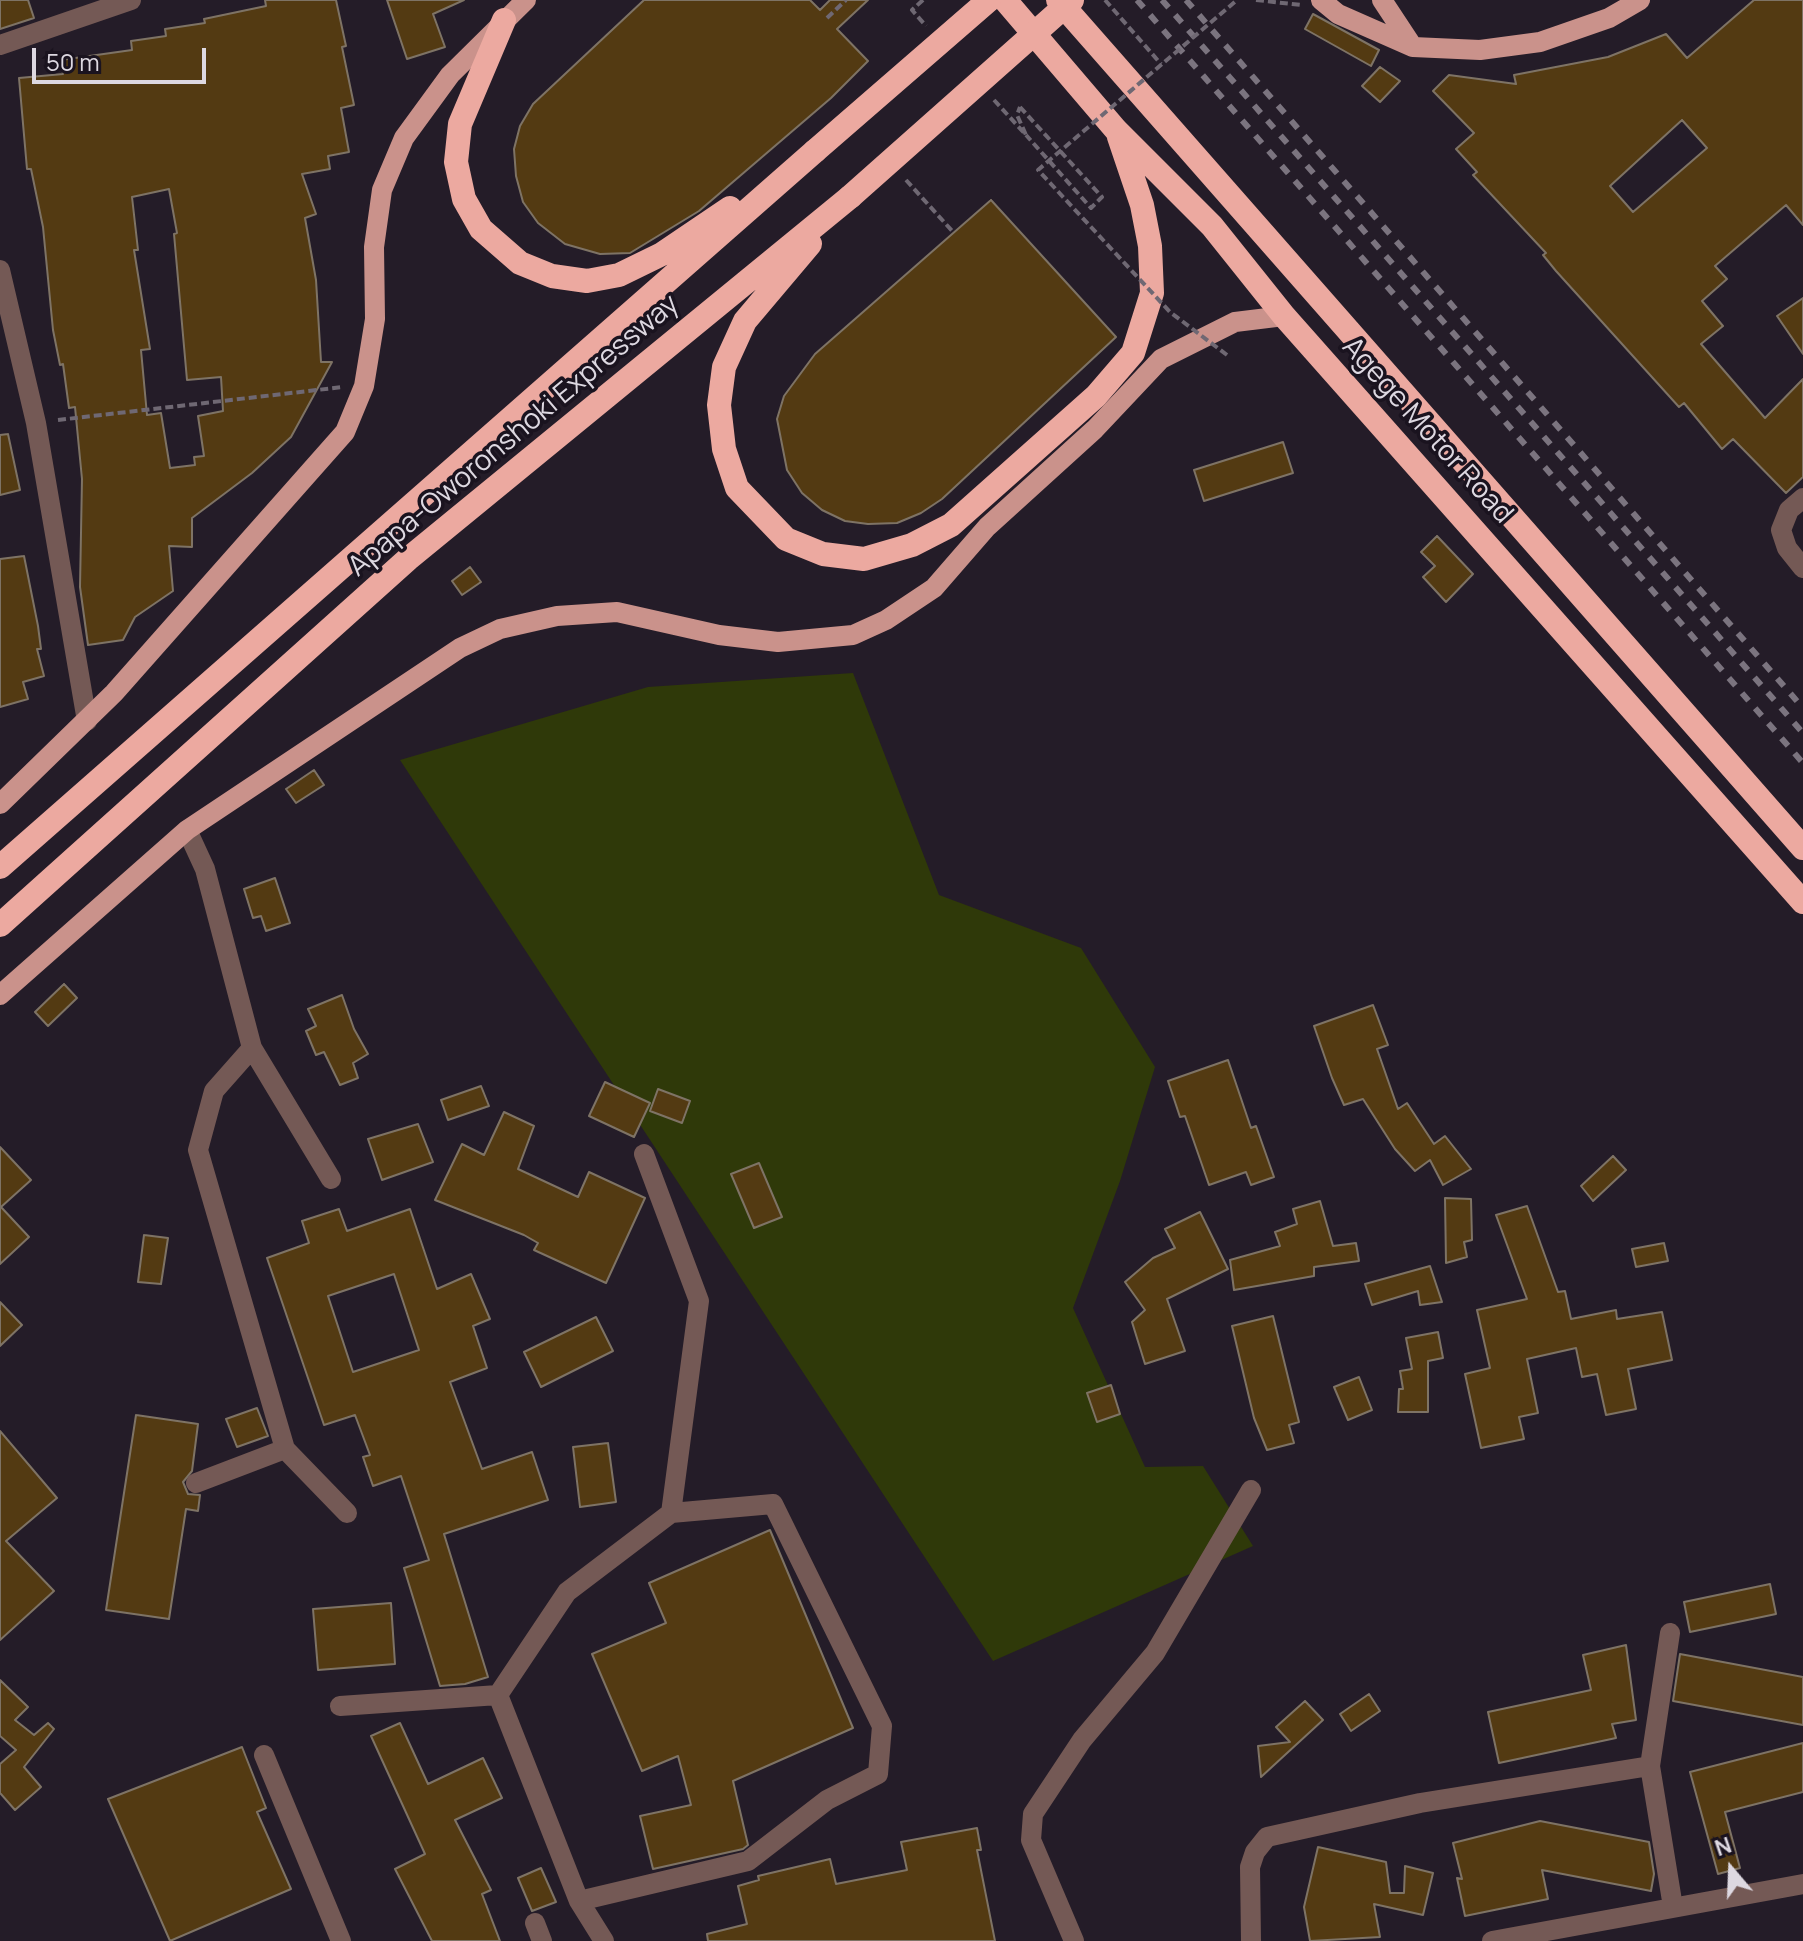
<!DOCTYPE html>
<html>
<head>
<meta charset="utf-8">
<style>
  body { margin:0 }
  #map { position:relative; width:1803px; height:1941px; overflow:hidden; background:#241c28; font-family:Manrope,sans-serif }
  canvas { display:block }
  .north { position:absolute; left:1691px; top:1829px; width:80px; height:80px; -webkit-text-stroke:6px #1a131f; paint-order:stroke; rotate:341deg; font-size:22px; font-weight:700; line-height:32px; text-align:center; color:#ddd8e1 }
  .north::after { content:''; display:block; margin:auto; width:28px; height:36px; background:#ddd8e1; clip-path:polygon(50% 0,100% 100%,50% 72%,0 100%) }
  .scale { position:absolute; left:32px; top:48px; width:174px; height:36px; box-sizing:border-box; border:4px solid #ddd8e1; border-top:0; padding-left:10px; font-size:24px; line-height:28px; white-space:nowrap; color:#ddd8e1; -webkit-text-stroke:6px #1a131f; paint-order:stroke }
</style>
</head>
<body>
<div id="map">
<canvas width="1803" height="1941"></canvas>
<div class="north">N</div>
<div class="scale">50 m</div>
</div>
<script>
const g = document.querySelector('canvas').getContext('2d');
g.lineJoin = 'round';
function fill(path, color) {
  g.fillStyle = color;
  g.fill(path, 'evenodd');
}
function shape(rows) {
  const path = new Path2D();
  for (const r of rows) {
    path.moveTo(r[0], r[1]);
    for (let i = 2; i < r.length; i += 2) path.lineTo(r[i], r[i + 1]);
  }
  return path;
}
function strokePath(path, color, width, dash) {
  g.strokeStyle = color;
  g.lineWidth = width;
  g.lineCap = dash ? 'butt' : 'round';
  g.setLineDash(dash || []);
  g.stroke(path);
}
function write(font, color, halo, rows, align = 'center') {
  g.font = font + ' Manrope,sans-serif';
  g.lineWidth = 7;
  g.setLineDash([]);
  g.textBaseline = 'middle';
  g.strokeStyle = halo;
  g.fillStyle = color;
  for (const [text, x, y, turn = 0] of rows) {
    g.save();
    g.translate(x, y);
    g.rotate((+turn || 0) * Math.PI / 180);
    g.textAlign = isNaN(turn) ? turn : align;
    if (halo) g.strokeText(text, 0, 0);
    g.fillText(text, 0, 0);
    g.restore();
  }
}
fill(shape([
  [853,673,939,895,1081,948,1155,1067,1120,1181,1073,1308,1145,1467,1203,1466,1253,1546,993,1661,400,760,648,687]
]), '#2f3909');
const building = shape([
  [0,0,28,0,34,18,0,29,0,0],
  [265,0,336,0,346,46,342,47,354,105,341,108,349,152,328,156,330,169,302,174,316,214,305,218,316,280,321,362,332,362,291,437,252,473,192,518,192,547,169,546,173,591,135,617,123,640,88,645,80,587,82,479,75,407,69,408,63,364,60,365,53,330,43,227,31,169,27,169,19,78,63,74,61,60,132,50,131,41,166,36,165,29,205,23,204,19,266,6,265,0],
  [169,189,177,233,174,234,187,380,221,377,223,411,198,416,204,456,194,457,195,465,170,468,161,413,147,415,141,350,150,349,134,250,138,250,132,197,169,189],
  [387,0,464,0,433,14,445,47,407,59,387,0],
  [644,0,810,0,820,10,830,0,868,0,837,29,868,61,831,98,699,211,630,253,600,254,565,244,538,223,523,202,516,176,514,149,520,126,533,104,644,0],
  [1754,0,1803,0,1803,225,1786,205,1715,266,1727,279,1702,301,1723,326,1701,344,1765,418,1803,379,1803,477,1786,493,1733,439,1722,449,1684,403,1679,407,1556,271,1543,255,1546,253,1473,175,1477,172,1456,149,1474,133,1433,91,1449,75,1516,84,1514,75,1608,57,1666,34,1687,58,1754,0],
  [1682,120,1707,148,1633,212,1610,186,1682,120],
  [1313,14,1379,50,1371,66,1305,29,1313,14],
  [1380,67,1400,81,1380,102,1362,86,1380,67],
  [991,200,1116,337,942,499,921,513,897,523,868,524,845,521,822,510,802,493,787,470,777,419,784,396,815,354,991,200],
  [1803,298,1803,354,1777,316,1803,298],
  [8,434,20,490,0,495,0,435,8,434],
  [1283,442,1293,473,1204,501,1194,470,1283,442],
  [1437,536,1473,574,1446,602,1423,577,1435,566,1421,552,1437,536],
  [24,556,38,626,41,649,37,649,44,676,23,682,28,699,0,707,0,559,24,556],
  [470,567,481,582,462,595,452,581,470,567],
  [314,770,324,785,296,803,286,789,314,770],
  [275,878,290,923,266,931,261,916,253,918,244,889,275,878],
  [64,984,77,998,48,1026,35,1012,64,984],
  [342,995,354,1029,368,1054,353,1063,358,1078,340,1085,324,1052,316,1055,306,1031,316,1026,308,1009,342,995],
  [1373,1005,1388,1045,1377,1049,1398,1109,1407,1103,1434,1144,1445,1136,1471,1169,1443,1185,1430,1160,1415,1171,1395,1149,1363,1099,1344,1105,1332,1078,1314,1026,1373,1005],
  [1228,1060,1251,1128,1256,1126,1274,1177,1251,1185,1246,1172,1209,1185,1185,1116,1180,1117,1168,1081,1228,1060],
  [605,1082,650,1103,634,1137,589,1116,605,1082],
  [481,1086,489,1106,448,1120,441,1100,481,1086],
  [658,1089,690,1101,682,1123,650,1111,658,1089],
  [504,1112,534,1126,518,1169,578,1197,589,1172,645,1198,606,1283,534,1250,538,1243,524,1235,435,1200,462,1144,484,1155,504,1112],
  [418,1124,433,1162,382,1180,368,1139,418,1124],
  [0,1147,31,1180,1,1207,29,1237,0,1264,0,1147],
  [1613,1156,1626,1170,1593,1201,1581,1186,1613,1156],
  [759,1163,782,1217,754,1228,731,1174,759,1163],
  [1445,1198,1471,1199,1472,1240,1464,1242,1467,1257,1446,1263,1445,1198],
  [1320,1201,1333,1246,1356,1243,1359,1261,1314,1267,1314,1276,1234,1290,1230,1260,1280,1246,1275,1232,1297,1224,1293,1209,1320,1201],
  [1527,1206,1558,1292,1565,1291,1571,1319,1616,1310,1617,1319,1662,1312,1672,1360,1628,1369,1636,1409,1606,1415,1597,1374,1582,1377,1576,1348,1527,1359,1538,1413,1519,1417,1524,1439,1481,1448,1465,1374,1490,1368,1477,1310,1527,1299,1496,1215,1527,1206],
  [339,1209,347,1231,410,1209,437,1289,471,1274,490,1319,473,1326,487,1368,450,1382,482,1469,532,1452,548,1500,444,1534,488,1677,465,1684,440,1686,404,1568,429,1560,401,1476,373,1486,363,1457,370,1455,355,1415,324,1425,267,1258,309,1243,302,1221,339,1209],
  [394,1274,419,1350,353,1372,328,1296,394,1274],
  [1200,1212,1228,1269,1167,1299,1185,1351,1145,1364,1132,1322,1145,1310,1125,1282,1153,1258,1175,1248,1165,1229,1200,1212],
  [144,1235,168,1238,161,1284,138,1282,144,1235],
  [1664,1243,1668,1261,1636,1267,1632,1249,1664,1243],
  [1430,1266,1442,1302,1420,1305,1418,1291,1372,1305,1365,1284,1430,1266],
  [0,1302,22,1325,0,1346,0,1302],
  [1273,1316,1299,1422,1289,1425,1294,1443,1267,1450,1254,1418,1232,1326,1273,1316],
  [596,1317,613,1351,541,1387,524,1352,596,1317],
  [1438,1332,1443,1358,1428,1361,1428,1412,1398,1412,1399,1389,1403,1389,1400,1371,1412,1369,1406,1338,1438,1332],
  [1359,1377,1372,1410,1348,1420,1334,1387,1359,1377],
  [1111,1385,1120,1414,1097,1422,1087,1393,1111,1385],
  [257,1408,268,1436,237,1447,226,1419,257,1408],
  [136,1415,198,1424,192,1471,183,1482,188,1494,200,1495,198,1511,186,1509,169,1619,106,1610,136,1415],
  [0,1431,57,1498,6,1541,54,1591,0,1640,0,1431],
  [608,1443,616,1502,580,1507,573,1447,608,1443],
  [770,1530,853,1728,733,1781,748,1845,743,1849,653,1869,640,1816,691,1805,678,1756,642,1771,592,1654,666,1623,649,1583,770,1530],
  [1770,1584,1776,1614,1690,1632,1684,1602,1770,1584],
  [391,1603,395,1664,318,1670,313,1609,391,1603],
  [1626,1645,1636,1720,1612,1724,1616,1738,1499,1763,1488,1712,1591,1690,1583,1655,1626,1645],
  [1680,1654,1803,1677,1803,1725,1673,1701,1680,1654],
  [0,1680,28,1707,15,1720,34,1735,48,1723,54,1729,24,1767,41,1787,15,1810,0,1793,0,1764,16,1750,0,1736,0,1680],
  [1369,1694,1380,1711,1351,1731,1340,1714,1369,1694],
  [1305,1701,1323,1720,1261,1777,1258,1746,1290,1742,1276,1727,1305,1701],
  [400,1723,428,1784,483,1758,502,1798,455,1820,491,1890,482,1894,500,1941,432,1941,395,1869,425,1854,371,1736,400,1723],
  [1803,1743,1803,1792,1725,1812,1740,1868,1718,1874,1690,1772,1803,1743],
  [242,1747,266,1808,257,1812,291,1889,170,1941,108,1799,242,1747],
  [1540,1821,1649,1842,1654,1874,1651,1891,1542,1870,1548,1899,1465,1916,1457,1878,1462,1879,1453,1843,1540,1821],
  [977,1828,981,1850,977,1850,995,1941,708,1941,707,1934,747,1924,738,1886,759,1880,758,1876,830,1859,836,1884,907,1870,901,1842,977,1828],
  [1318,1847,1386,1862,1390,1893,1404,1893,1405,1866,1433,1873,1423,1915,1374,1904,1380,1937,1310,1941,1304,1907,1318,1847],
  [541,1868,556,1902,532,1911,518,1878,541,1868]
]);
fill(building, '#533a12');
strokePath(building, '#7e7365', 2);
strokePath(shape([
  [923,0,912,10,926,26],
  [1105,0,1161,64],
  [1256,0,1301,5],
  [827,18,846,0],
  [994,100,1026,135,1017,115,1020,107],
  [1020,107,1102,197,1091,208,1026,135],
  [58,420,343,387]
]), '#6f6873', 4, [8, 4]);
strokePath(shape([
  [0,45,131,0],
  [0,270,36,423,87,721],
  [1803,498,1789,510,1781,530,1787,548,1803,568],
  [187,830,205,869,252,1048,214,1091,198,1150,285,1449,347,1513],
  [252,1048,331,1179],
  [644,1154,699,1301,671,1513],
  [196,1483,285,1449],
  [1670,1633,1650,1766,1673,1907],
  [340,1706,498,1695],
  [264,1755,341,1941],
  [579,1901,748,1861,827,1800,878,1774,882,1726,773,1504,671,1513,567,1592,498,1695,579,1901,604,1941],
  [535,1923,542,1941],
  [1074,1941,1031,1840,1033,1814,1082,1740,1155,1653,1251,1490],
  [1251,1941,1250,1867,1255,1852,1267,1837,1420,1803,1650,1766],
  [1492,1941,1803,1884]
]), '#745955', 20);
strokePath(shape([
  [1321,0,1338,14,1413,47,1480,50,1540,42,1609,18,1640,0],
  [1382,0,1413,47],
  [0,804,114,693,345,432,364,386,375,319,374,247,382,190,404,138,450,75,526,0],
  [0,995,187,830,460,648,500,629,557,616,617,612,719,635,778,642,853,635,886,620,934,588,987,527,1095,429,1161,359,1235,322,1284,316]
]), '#ca928b', 20);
strokePath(shape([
  [1005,0,1116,130,1212,226,1284,316,1803,902],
  [1058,0,1803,848],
  [504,20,460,124,456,162,464,199,481,229,520,263,552,276,587,281,619,275,662,254,730,208],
  [810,244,745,321,724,367,719,405,724,449,737,488,786,539,823,554,864,559,912,545,951,525,1096,396,1133,353,1152,293,1150,246,1142,205,1119,137],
  [0,867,815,151],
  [0,925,408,559,850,197]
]), '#eca9a0', 24);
strokePath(shape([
  [1137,0,1803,763],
  [1162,0,1803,733],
  [1186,0,1803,708]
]), '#7b747f', 6, [10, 10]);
strokePath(shape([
  [906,180,954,233],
  [1227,355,1170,312,1038,170,1237,0]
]), '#6f6873', 4, [8, 4]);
strokePath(shape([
  [815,151,989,0],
  [850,197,1072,0]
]), '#eca9a0', 24);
write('28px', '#ddd8e1', '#1a131f', [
  ["Agege Motor Road",1427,431,48],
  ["Apapa-Oworonshoki Expressway",514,436,-40]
]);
</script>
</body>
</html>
